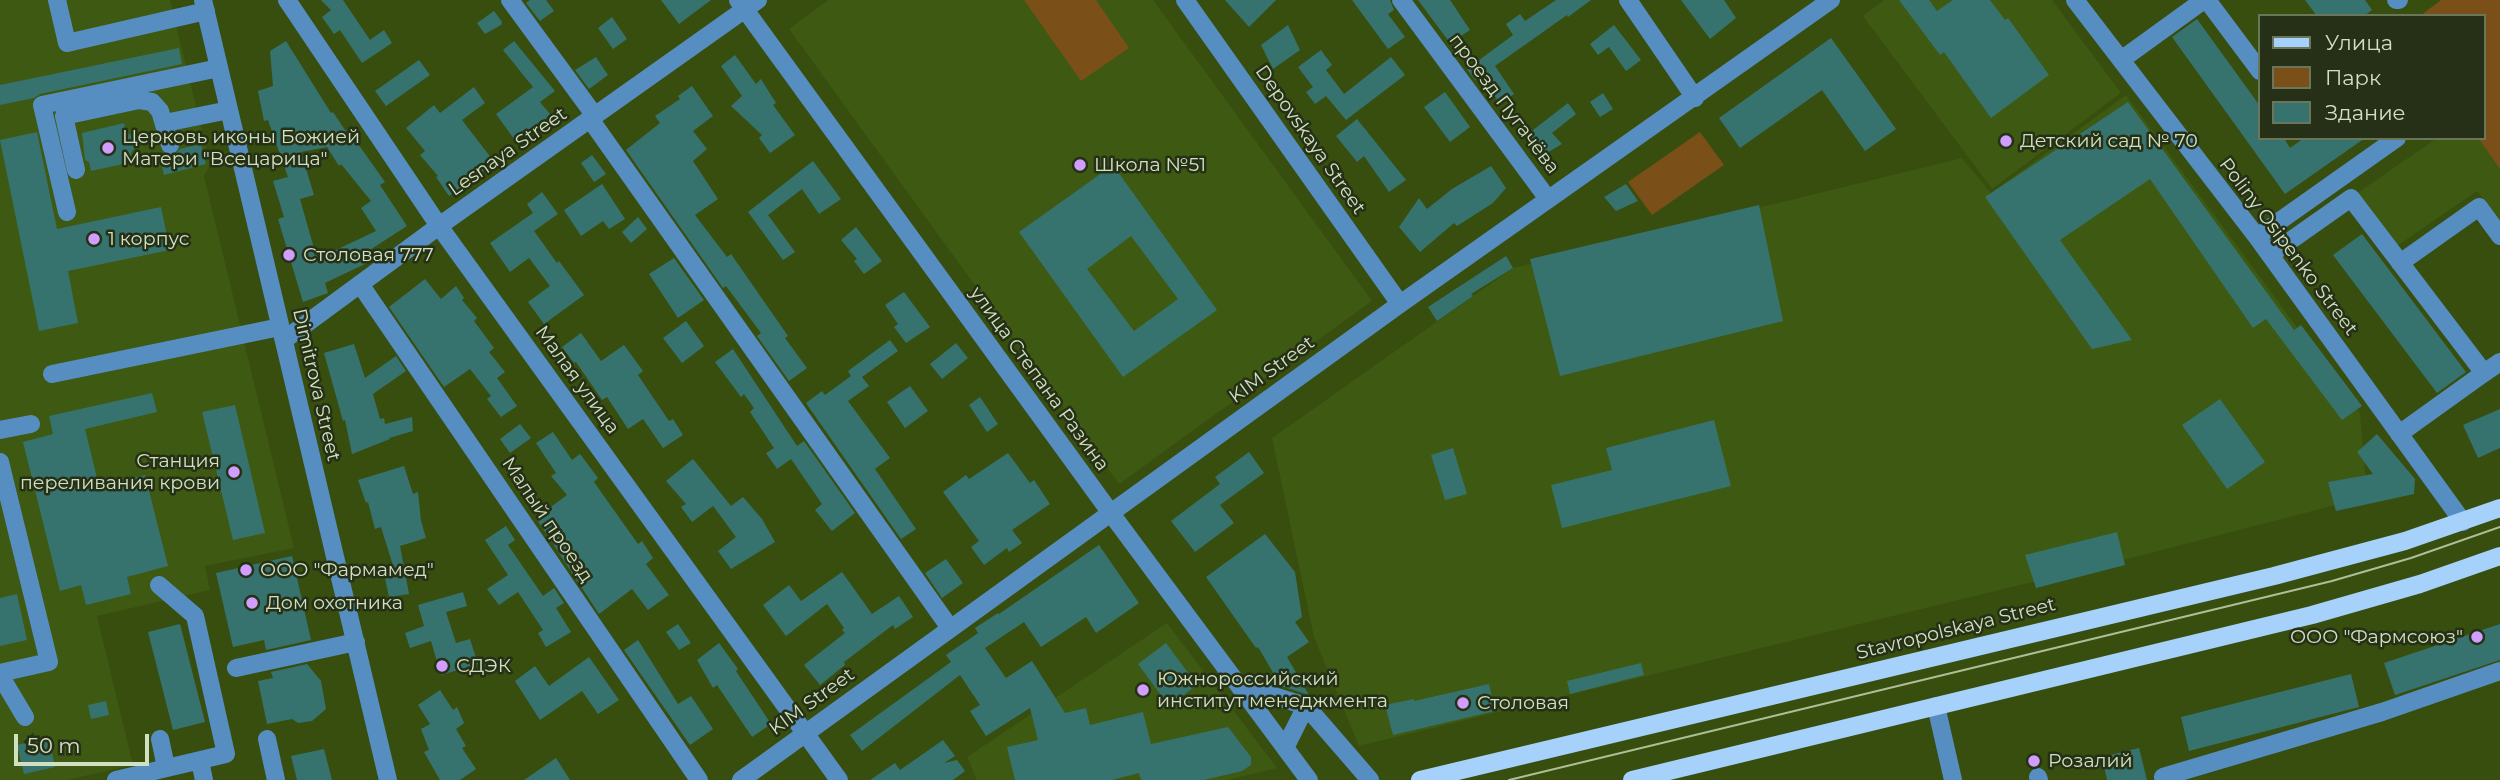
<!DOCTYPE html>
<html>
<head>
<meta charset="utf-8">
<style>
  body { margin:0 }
  #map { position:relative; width:2500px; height:780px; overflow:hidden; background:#374e0f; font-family:Montserrat,sans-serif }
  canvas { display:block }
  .legend { position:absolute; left:2258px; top:14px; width:228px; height:126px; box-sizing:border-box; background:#253016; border:2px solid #6a765a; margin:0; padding:9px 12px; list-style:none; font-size:21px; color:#d1e0c0 }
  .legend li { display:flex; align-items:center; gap:14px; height:35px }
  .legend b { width:35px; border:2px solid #6a765a }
  .scale { position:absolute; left:14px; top:734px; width:135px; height:32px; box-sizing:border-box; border:4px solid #d1e0c0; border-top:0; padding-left:9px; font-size:21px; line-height:24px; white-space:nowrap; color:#d1e0c0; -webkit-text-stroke:5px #253016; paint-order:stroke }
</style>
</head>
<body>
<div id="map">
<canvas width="2500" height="780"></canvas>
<ul class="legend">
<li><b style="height:9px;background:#a6d1fa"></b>Улица</li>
<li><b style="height:19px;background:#7b5018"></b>Парк</li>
<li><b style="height:19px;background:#37736e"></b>Здание</li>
</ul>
<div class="scale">50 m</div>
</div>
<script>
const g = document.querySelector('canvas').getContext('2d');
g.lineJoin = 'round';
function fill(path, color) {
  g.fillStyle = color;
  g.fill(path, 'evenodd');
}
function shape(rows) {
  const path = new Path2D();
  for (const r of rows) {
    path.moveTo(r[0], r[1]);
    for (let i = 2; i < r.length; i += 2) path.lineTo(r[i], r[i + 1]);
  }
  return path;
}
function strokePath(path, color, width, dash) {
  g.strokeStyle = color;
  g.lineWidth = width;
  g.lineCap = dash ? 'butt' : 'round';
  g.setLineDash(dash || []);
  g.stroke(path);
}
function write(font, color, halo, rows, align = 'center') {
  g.font = font + ' Montserrat,sans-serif';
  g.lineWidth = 5;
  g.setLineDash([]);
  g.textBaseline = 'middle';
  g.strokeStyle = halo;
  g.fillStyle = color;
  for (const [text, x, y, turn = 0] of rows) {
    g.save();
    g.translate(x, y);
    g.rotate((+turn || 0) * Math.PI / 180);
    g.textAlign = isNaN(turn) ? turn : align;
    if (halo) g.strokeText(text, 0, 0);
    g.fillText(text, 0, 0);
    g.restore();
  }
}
fill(shape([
  [0,0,170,0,210,164,204,176,294,548,205,566,210,590,97,616,133,765,67,780,0,780],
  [828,0,1153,0,1372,301,1119,484,789,29],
  [1884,0,2052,0,2121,93,1992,189,1863,16],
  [2126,95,2360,413,2367,497,2131,558,1359,746,1314,637,1272,438,1513,268,1962,158,1991,193],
  [2437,138,2478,138,2500,169,2500,222,2477,191,2394,248,2356,194],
  [1167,623,1277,768,1228,780,977,780,967,757]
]), '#3e5911');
fill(shape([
  [1024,0,1096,0,1129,48,1081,81],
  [2441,0,2500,0,2500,169,2478,138,2484,138,2484,16,2420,16],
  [1700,132,1724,165,1652,215,1628,182]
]), '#7b5018');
fill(shape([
  [321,0,343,0,370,40,384,30,392,43,362,63,340,30,334,34,322,17,331,10],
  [530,0,546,0,554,11,540,21,526,3],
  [661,0,711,0,679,24],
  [1225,0,1276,0,1249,27],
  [1352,0,1390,0,1394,10,1388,14,1405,37,1388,49],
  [1418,0,1450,0,1470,30,1450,43],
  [1556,0,1591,0,1568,17,1567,15,1495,66,1514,94,1500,104,1481,76,1475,80,1467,69,1513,35,1506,24,1520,14,1525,21],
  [1681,0,1724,0,1736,18,1710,39],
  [1899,0,1929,0,1937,11,1953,0,1990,0,2005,20,2008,18,2049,75,1991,118,1944,52,1940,55],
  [2305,0,2365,0,2372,10,2364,16,2317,16],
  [494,11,502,22,501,25,485,34,477,23],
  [612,17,627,39,613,49,598,28],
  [2197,19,2260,106,2260,138,2284,138,2290,148,2304,138,2365,138,2285,194,2172,37],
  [1288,25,1300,50,1273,69,1261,45],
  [1614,25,1641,60,1626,71,1609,47,1598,55,1590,44],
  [1831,38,1896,129,1865,151,1822,90,1740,148,1719,118],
  [286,41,331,113,333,112,349,136,351,134,385,182,380,185,407,226,362,255,367,263,325,283,328,293,303,302,278,219,284,217,273,181,288,177,268,120,264,121,258,91,273,86,270,51],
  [327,147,339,166,341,164,371,201,361,208,376,231,317,259,300,199,314,195,301,152],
  [514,41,555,91,540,102,550,114,537,128,517,143,496,114,533,87,503,50],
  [179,48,182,64,40,94,34,98,0,105,0,85],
  [1321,50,1332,65,1326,70,1344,94,1391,57,1405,75,1346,120,1326,96,1315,104,1306,92,1313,87,1298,67],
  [735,55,756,84,761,79,776,103,773,105,795,135,770,153,759,138,762,135,731,106,742,96,721,66],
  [596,57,608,75,589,89,575,70],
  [419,60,430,75,386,106,375,91],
  [692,86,713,116,693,131,707,149,693,161,718,199,695,215,727,257,731,254,788,336,785,338,807,368,789,381,757,336,761,333,726,286,723,288,626,150,660,123,655,116,680,99,678,96],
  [474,87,485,103,462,120,495,163,449,196,436,177,438,176,420,155,425,151,406,128,434,105,440,113],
  [1445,92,1470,127,1450,142,1424,107],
  [1603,93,1613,109,1600,117,1590,102],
  [2128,102,2294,330,2301,325,2362,406,2342,420,2266,319,2253,328,2150,179,2060,240,2132,340,2092,349,1985,197],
  [1568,103,1576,114,1552,133,1562,144,1540,157,1524,137],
  [1357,119,1406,180,1389,192,1364,156,1357,162,1336,136],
  [124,123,126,132,134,137,135,147,131,153,132,162,91,171,89,162,85,160,82,133],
  [37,132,57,229,161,207,170,250,68,271,78,323,39,331,0,140],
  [201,144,206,164,164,175,159,154,173,156,180,149],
  [592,155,606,174,594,182,581,163],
  [813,161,841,199,819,214,802,189,768,215,795,252,783,260,748,212],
  [1113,165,1217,310,1123,377,1019,232],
  [1131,236,1178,299,1134,331,1087,269],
  [1491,166,1506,188,1493,203,1457,226,1454,223,1420,252,1399,227,1419,198,1427,209,1452,189],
  [602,184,625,219,609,229,603,221,581,236,564,210],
  [1626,184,1638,201,1616,211,1604,197],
  [542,192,558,214,534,231,557,263,559,261,584,295,544,324,528,302,550,286,529,258,510,272,490,243,533,213,527,204],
  [1759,205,1783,321,1560,376,1530,259],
  [638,217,647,229,631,243,622,232],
  [856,227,882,261,864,274,854,261,857,259,841,240],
  [2362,234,2466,372,2437,393,2333,255],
  [1506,256,1513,268,1471,294,1473,296,1437,321,1428,307],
  [674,258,704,300,678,318,649,274],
  [425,279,441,299,456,286,464,298,462,300,477,318,474,321,494,348,489,352,505,372,497,378,517,406,501,417,487,399,491,396,470,369,444,387,389,307],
  [904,292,930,327,906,343,894,327,898,324,885,305],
  [686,321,704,346,682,363,663,338],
  [581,333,601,361,624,345,643,371,638,375,669,421,673,419,683,435,663,448,643,419,628,429,607,397,602,400,576,362,574,363,562,347],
  [890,340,898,351,862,377,869,386,848,401,890,458,875,469,916,529,901,539,806,403,822,391,825,395,851,376,848,371],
  [956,343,968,358,942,379,930,364],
  [354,344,365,378,396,356,406,371,373,394,380,419,384,418,385,424,412,417,413,431,389,438,390,439,352,454,345,420,343,421,324,353],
  [733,349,797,446,804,441,855,513,832,531,815,510,822,504,791,459,777,469,766,453,774,448,750,412,754,408,744,394,741,397,715,362],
  [910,386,928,411,905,428,887,402],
  [152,393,157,412,85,429,99,486,145,475,168,566,127,577,131,594,86,605,81,585,60,591,23,442,53,434,49,416],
  [980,397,998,424,987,432,969,405],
  [2220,399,2265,462,2227,489,2182,425],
  [235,405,265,533,233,540,202,412],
  [2500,409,2500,448,2478,458,2463,425],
  [1714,420,1731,486,1562,528,1551,485,1612,470,1606,448],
  [520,424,531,438,510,453,500,439],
  [553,432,572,460,580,454,598,478,594,482,623,523,638,544,642,541,653,558,646,564,669,595,648,610,632,589,599,614,536,518,567,495,551,476,556,473,536,443],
  [2377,434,2415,479,2414,494,2336,511,2328,482,2373,474,2357,452],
  [1453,448,1467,494,1445,500,1431,455],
  [1249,452,1264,473,1220,505,1234,523,1195,552,1171,521,1220,484,1215,477],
  [1008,453,1030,483,1034,480,1050,504,1012,530,1022,543,1009,552,1007,548,984,565,971,547,979,541,943,492,966,475,969,479],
  [693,459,731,506,743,497,762,519,775,542,731,569,718,551,736,537,713,506,692,522,681,507,686,504,666,481],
  [404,466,413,494,418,492,421,521,426,538,400,546,409,594,389,597,384,574,395,572,381,527,375,529,368,502,366,503,358,480],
  [506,526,515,540,508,545,543,596,554,588,564,603,556,608,571,632,546,647,538,633,543,630,518,592,499,605,487,589,508,575,485,540],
  [2117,532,2125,565,2036,588,2025,555],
  [1265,534,1295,572,1302,617,1295,622,1309,642,1287,657,1309,695,1281,686,1258,647,1256,648,1206,577],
  [1099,545,1139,603,1096,633,1086,617,1041,647,1024,622,985,648,1006,678,1032,661,1065,713,1086,708,1090,725,1143,712,1151,744,1228,727,1251,757,1251,765,1242,771,1204,780,1141,780,1139,773,1112,780,1015,780,1007,747,1038,740,1030,708,986,736,970,711,980,705,960,675,862,751,850,735,951,662,946,655,978,633,975,628,998,613,999,614],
  [292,556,311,640,266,650,264,640,233,647,216,573],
  [946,559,963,583,942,598,925,573],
  [842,572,872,614,899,596,913,617,895,629,893,625,844,662,845,665,820,685,804,665,845,633,842,630,844,628,827,604,786,636,763,605,789,585,801,601],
  [463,592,467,606,446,612,456,643,470,639,478,664,441,675,431,641,410,648,405,633,424,626,418,605],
  [17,594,27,640,0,646,0,598],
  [180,624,205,722,173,730,148,632],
  [678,624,691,643,679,650,666,632],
  [2500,624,2500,660,2395,695,2384,663],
  [638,640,678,704,691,696,713,729,690,745,624,650],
  [719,643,738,669,736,671,771,724,752,737,717,685,713,688,697,660],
  [1166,643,1197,685,1169,706,1138,664],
  [589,657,619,700,598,714,582,691,540,720,515,681,535,666,549,686],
  [1641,663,1644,675,1570,694,1567,681],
  [307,664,321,681,326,709,312,721,298,723,292,719,267,724,258,681,273,678,271,672],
  [2351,674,2359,707,2189,751,2181,717],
  [1489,684,1495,711,1393,735,1385,705,1414,699,1414,701],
  [440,690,453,710,457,707,464,723,456,729,466,746,462,748,476,769,460,780,440,780,424,752,429,750,421,729,430,724,418,705],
  [106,701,109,715,91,719,88,705],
  [49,738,55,767,24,774,17,745],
  [943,740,955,756,944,763,957,760,965,771,953,780,870,780,895,763,900,770],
  [2139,748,2147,780,2107,780,2102,757],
  [324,749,332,780,297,780,291,756],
  [556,758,570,780,524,780]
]), '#37736e');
strokePath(shape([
  [57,0,67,43,206,11],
  [203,0,388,780],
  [287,0,439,226,839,780],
  [510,0,595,116],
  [738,0,1110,512,1309,780],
  [1185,0,1400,304],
  [1401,0,1548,199],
  [1628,0,1695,98],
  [2075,0,2257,237,2463,522],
  [2207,0,2260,71],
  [2396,0,2399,0],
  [2121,60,2204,0],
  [590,119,950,628],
  [165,123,229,110],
  [76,170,64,116,139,100,152,102,160,111,170,145],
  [67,212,42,105,219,68],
  [2257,237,2397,138],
  [2270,255,2351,198,2484,373,2399,434],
  [2400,263,2479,207,2500,236],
  [360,284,699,780],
  [284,340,439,226,758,0],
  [2484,373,2500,362],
  [52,374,280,327],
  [0,430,31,424],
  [0,462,49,662,0,673],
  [236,668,356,642],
  [0,675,25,717],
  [1239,685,1306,706,1370,780],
  [1936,706,1953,780],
  [160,739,166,767],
  [267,739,276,780],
  [1285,748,1306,706],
  [200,761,204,780],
  [2038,777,2039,780],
  [116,780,226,754,195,616,159,585],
  [741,780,1400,304,1831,0],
  [2164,780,2163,777,2382,712,2500,671]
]), '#578ec2', 18);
strokePath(shape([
  [1420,780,2274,576,2405,541,2500,508],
  [1632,780,2312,615,2420,584,2500,556]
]), '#a6d1fa', 18);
strokePath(shape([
  [1509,780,2332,581,2411,558,2500,527]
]), '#aebf98', 2);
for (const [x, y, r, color] of [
  [2006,141,7,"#d19dfe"],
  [108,148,7,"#d19dfe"],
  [1080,165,7,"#d19dfe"],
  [94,239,7,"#d19dfe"],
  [289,255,7,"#d19dfe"],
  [234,472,7,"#d19dfe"],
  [246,570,7,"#d19dfe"],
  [252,603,7,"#d19dfe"],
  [2477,637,7,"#d19dfe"],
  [442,666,7,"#d19dfe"],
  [1143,690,7,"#d19dfe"],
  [1463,703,7,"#d19dfe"],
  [2034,761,7,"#d19dfe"]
]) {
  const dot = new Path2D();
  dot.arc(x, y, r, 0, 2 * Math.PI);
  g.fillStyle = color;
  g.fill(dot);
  strokePath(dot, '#253016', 2.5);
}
write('19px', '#d1e0c0', '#253016', [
  ["проезд Пугачёва",1504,104,53],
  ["Depovskaya Street",1310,140,55],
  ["Lesnaya Street",508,152,-35],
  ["Poliny Osipenko Street",2288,247,53],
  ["KIM Street",1272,370,-36],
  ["улица Степана Разина",1039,379,54],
  ["Малая улица",577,380,54],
  ["Dimitrova Street",316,385,77],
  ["Малый проезд",547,520,56],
  ["Stavropolskaya Street",1956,629,-14],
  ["KIM Street",812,702,-36]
]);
write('19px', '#d1e0c0', '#253016', [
  ["Церковь иконы Божией",122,137],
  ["Матери \"Всецарица\"",122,159],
  ["Детский сад № 70",2020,141],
  ["Школа №51",1094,165],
  ["1 корпус",108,239],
  ["Столовая 777",303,255],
  ["Станция",220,461,"right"],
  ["переливания крови",220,483,"right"],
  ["ООО \"Фармамед\"",260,570],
  ["Дом охотника",266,603],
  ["ООО \"Фармсоюз\"",2463,637,"right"],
  ["СДЭК",456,666],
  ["Южнороссийский",1157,679],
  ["институт менеджмента",1157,701],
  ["Столовая",1477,703],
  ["Розалий",2048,761]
], 'left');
</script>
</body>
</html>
